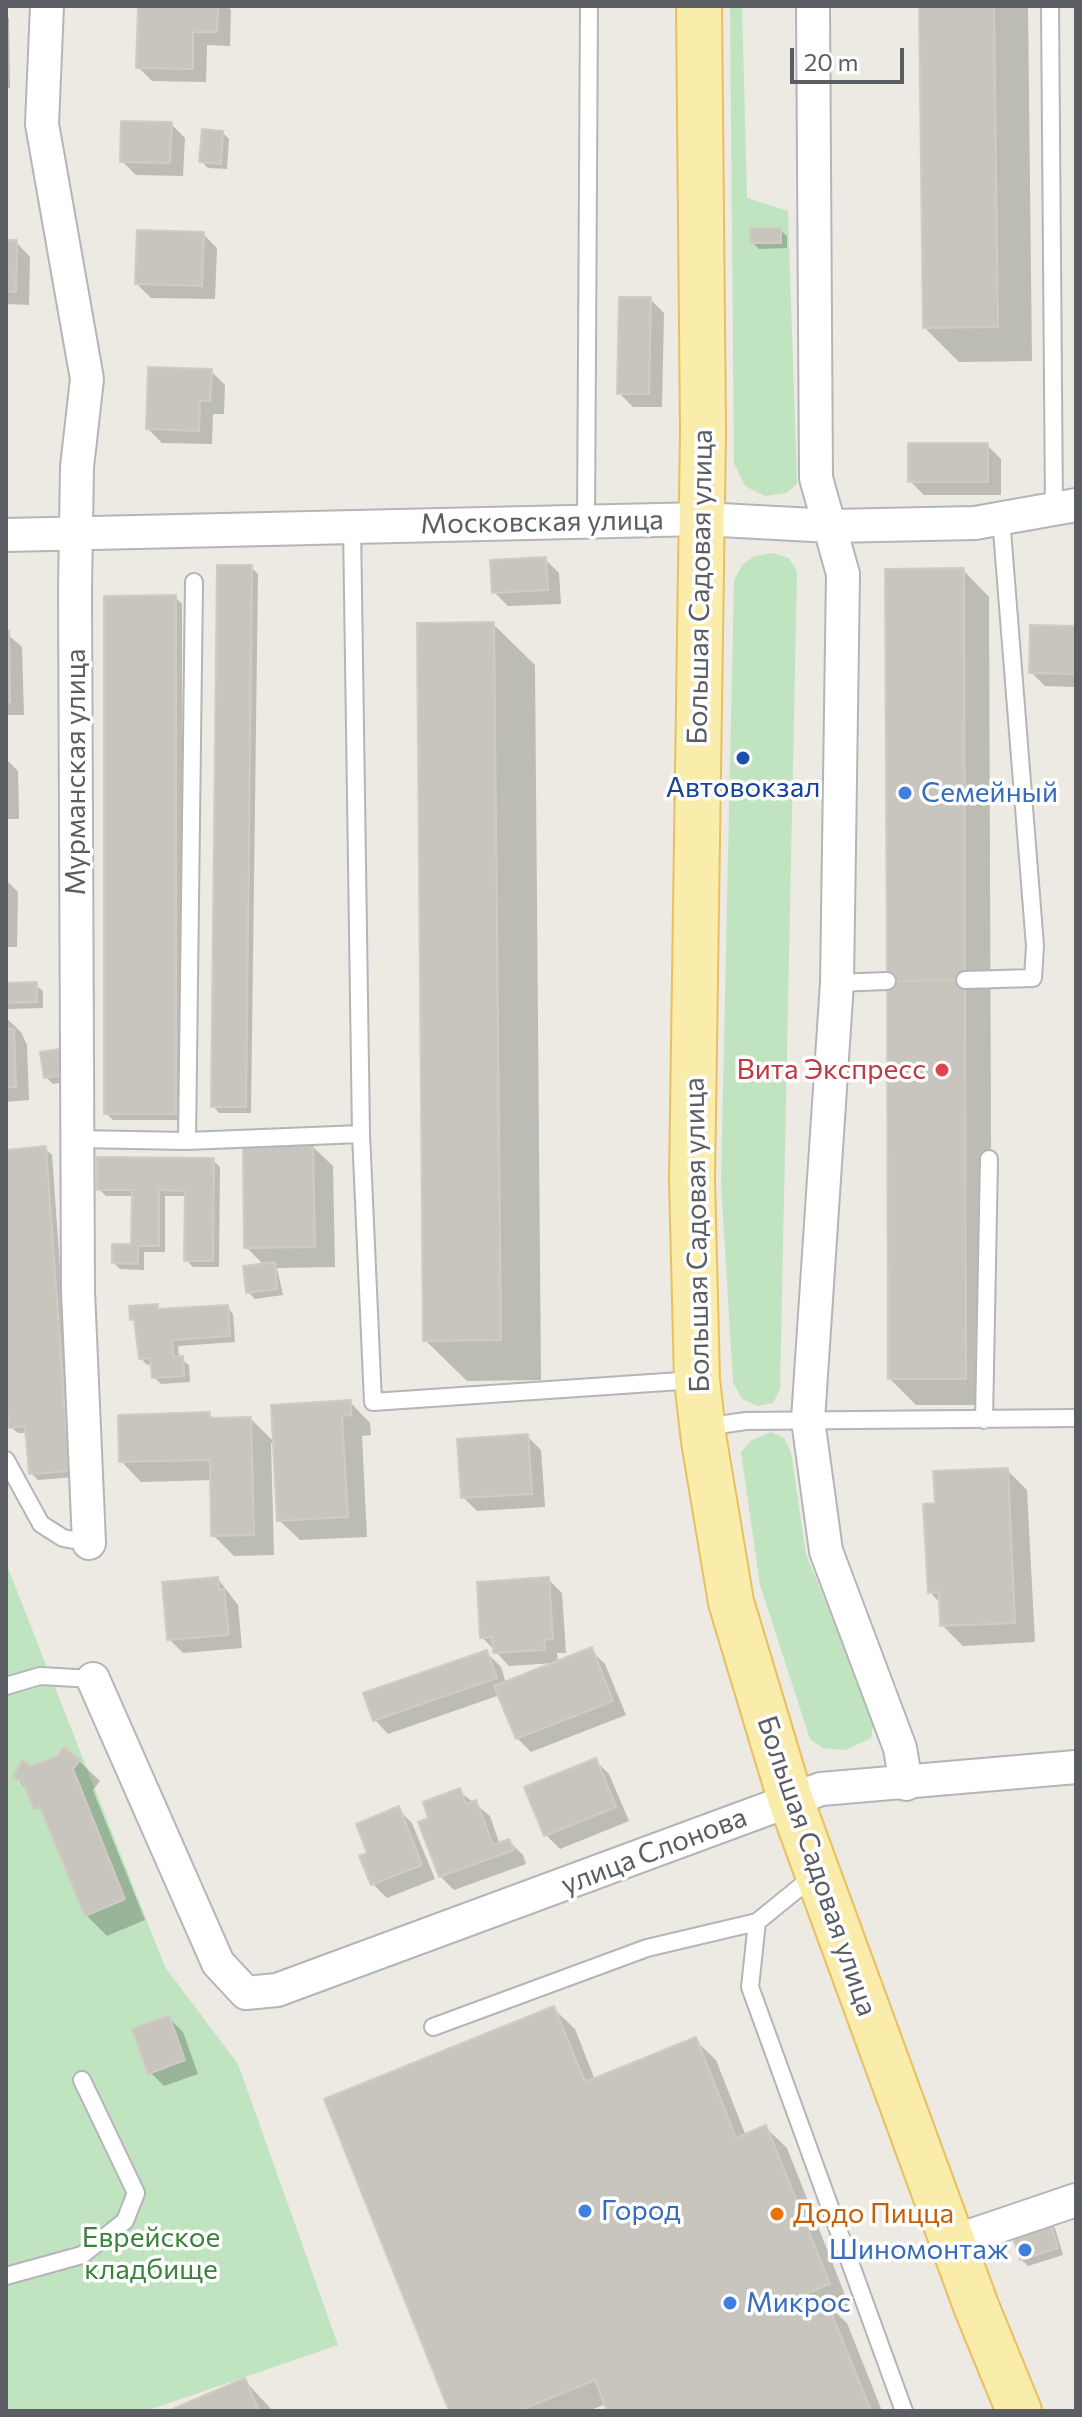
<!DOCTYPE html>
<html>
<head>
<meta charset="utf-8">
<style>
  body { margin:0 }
  #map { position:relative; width:1082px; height:2417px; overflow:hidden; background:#eceae2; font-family:Commissioner,sans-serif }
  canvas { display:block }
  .frame { position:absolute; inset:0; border:8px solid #5a5e62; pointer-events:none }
  .scale { position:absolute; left:790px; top:48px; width:114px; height:36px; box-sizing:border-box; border:4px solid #5a5e62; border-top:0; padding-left:10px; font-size:24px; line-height:28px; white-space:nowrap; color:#5a5e62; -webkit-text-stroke:6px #fff; paint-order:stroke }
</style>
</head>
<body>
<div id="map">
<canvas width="1082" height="2417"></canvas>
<div class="frame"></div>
<div class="scale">20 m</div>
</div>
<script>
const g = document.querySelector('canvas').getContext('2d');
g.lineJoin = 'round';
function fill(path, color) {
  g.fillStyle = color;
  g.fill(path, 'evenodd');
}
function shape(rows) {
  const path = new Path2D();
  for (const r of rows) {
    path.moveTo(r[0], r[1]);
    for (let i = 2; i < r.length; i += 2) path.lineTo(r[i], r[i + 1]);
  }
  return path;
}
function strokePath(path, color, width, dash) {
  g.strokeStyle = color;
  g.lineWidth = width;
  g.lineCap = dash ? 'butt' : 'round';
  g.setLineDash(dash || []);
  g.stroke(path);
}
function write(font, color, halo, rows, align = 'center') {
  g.font = font + ' Commissioner,sans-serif';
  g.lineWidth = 7;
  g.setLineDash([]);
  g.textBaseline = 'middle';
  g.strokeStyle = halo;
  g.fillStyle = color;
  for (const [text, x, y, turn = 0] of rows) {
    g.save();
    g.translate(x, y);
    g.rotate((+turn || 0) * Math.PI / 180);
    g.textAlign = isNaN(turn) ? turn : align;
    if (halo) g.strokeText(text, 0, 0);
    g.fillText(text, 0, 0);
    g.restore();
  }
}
fill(shape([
  [730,6,742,6,747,198,788,211,797,484,786,493,765,496,745,486,734,463],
  [772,553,789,558,797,572,780,1389,773,1403,758,1406,742,1399,733,1382,721,1182,734,581,742,565,755,556],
  [771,1432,784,1438,791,1452,806,1554,874,1719,871,1738,846,1750,823,1748,810,1739,760,1585,741,1452,752,1440],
  [6,1563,165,1967,238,2064,338,2345,146,2411,6,2411]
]), '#c0e3c0');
fill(shape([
  [140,6,227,6,231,10,230,46,207,45,206,82,152,81,138,67],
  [921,6,1028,6,1032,361,959,362,925,328],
  [6,15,9,18,10,88,6,88],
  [171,124,185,138,183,176,136,175,122,161],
  [223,133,229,139,227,169,208,168,201,161],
  [6,137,7,139,7,193,6,193],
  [780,230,787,236,787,248,759,249,752,242],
  [203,234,217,248,215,299,151,298,137,284],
  [6,242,16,242,30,257,29,305,6,304],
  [650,299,664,313,662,407,633,407,619,393],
  [211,371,225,385,224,414,213,414,212,444,162,443,148,429],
  [6,395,8,398,7,451,6,451],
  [987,445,1001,459,1001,495,924,495,910,481],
  [545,559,559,573,561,604,508,606,494,592],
  [251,567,258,574,251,1113,219,1113,213,1106],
  [963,570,989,597,992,1405,916,1405,890,1379],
  [175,597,182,604,182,1120,113,1120,106,1113],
  [493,624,535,665,541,1380,467,1381,425,1340],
  [1076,628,1076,687,1045,686,1031,672],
  [6,633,22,647,24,715,6,715],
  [6,759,18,771,19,819,6,819],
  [6,880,18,892,17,947,6,947],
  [6,985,36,985,43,991,43,1008,8,1009],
  [6,1018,21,1032,27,1045,29,1100,6,1102],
  [59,1051,66,1058,68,1081,53,1084,46,1077],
  [312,1146,333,1166,335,1267,277,1268,283,1295,255,1299,248,1292,265,1266,246,1247],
  [45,1148,52,1155,75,1477,38,1480,31,1473,28,1433,18,1433,11,1427,9,1403,6,1403,6,1152],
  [213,1160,220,1167,219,1267,193,1267,186,1260,187,1196,165,1196,165,1252,144,1252,144,1270,120,1269,114,1263,133,1246,134,1196,106,1196,99,1189],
  [157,1306,162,1311,227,1307,233,1314,235,1342,178,1346,179,1358,189,1365,190,1382,161,1384,154,1377,153,1364,147,1365,141,1358,137,1324,132,1319],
  [350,1402,370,1423,371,1435,362,1436,367,1537,300,1540,279,1520],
  [209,1414,215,1420,251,1419,275,1443,271,1443,274,1555,234,1556,213,1535,212,1480,141,1482,121,1461],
  [527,1436,541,1450,545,1507,477,1511,463,1497],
  [1007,1470,1027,1490,1035,1642,963,1646,942,1625,941,1604,930,1592,937,1505],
  [218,1579,238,1605,242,1648,183,1653,169,1639],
  [548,1579,562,1593,566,1653,557,1653,558,1663,591,1650,605,1664,626,1715,531,1752,517,1738,500,1695,388,1734,375,1720,487,1653,501,1667,506,1683,554,1663,509,1666,482,1637],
  [595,1760,609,1774,629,1821,560,1849,546,1835],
  [79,1761,100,1781,93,1790,145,1920,107,1936,86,1915,48,1821,16,1776,32,1768],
  [459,1791,490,1816,500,1845,509,1841,523,1855,526,1864,454,1890,440,1876,431,1819],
  [398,1809,412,1823,435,1879,387,1898,373,1884,370,1854],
  [554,2009,575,2029,595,2080,695,2040,716,2060,746,2136,766,2128,787,2148,849,2305,834,2311,847,2323,882,2411,609,2411,606,2404,588,2411,451,2411],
  [169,2018,183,2032,198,2074,164,2086,150,2072],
  [1048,2221,1055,2228,1063,2255,1028,2266,1021,2259],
  [245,2381,273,2411,173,2411]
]), '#0003');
const building = shape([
  [138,6,218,6,217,32,193,32,193,69,136,68,138,6],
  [919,6,994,6,998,327,923,328,919,6],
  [121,121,172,122,170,163,120,162,121,121],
  [202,129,223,131,221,164,199,162,202,129],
  [750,228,781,228,781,243,750,243,750,228],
  [137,230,204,232,202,286,135,284,137,230],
  [6,240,17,240,16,292,6,291,6,240],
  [619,297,651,297,649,394,617,394,619,297],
  [148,367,212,369,210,401,200,401,199,431,146,429,148,367],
  [908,443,988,443,988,482,908,482,908,443],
  [546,557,548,590,492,593,490,560,546,557],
  [217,565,252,565,246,1107,211,1107,217,565],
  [964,568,965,980,887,981,885,569,964,568],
  [176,595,176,1114,104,1114,104,596,176,595],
  [494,622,501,1340,423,1341,417,623,494,622],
  [1030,625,1076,626,1076,674,1029,673,1030,625],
  [6,631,9,631,10,702,6,702,6,631],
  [965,980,966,1379,888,1379,887,981,965,980],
  [37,982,37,1002,6,1003,6,983,37,982],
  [6,1016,8,1029,14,1029,16,1087,6,1087,6,1016],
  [60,1049,63,1075,44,1078,40,1052,60,1049],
  [313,1144,315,1247,244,1248,243,1145,313,1144],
  [46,1146,69,1471,29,1474,25,1426,9,1428,6,1396,6,1150,46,1146],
  [97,1157,214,1158,213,1261,184,1261,185,1191,159,1190,159,1246,138,1246,138,1264,112,1263,112,1244,131,1244,132,1190,97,1190,97,1157],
  [275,1262,277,1289,246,1293,243,1266,275,1262],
  [158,1304,158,1309,228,1305,230,1336,172,1340,173,1357,183,1356,184,1376,152,1378,150,1358,139,1359,134,1319,130,1320,129,1306,158,1304],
  [351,1400,351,1415,342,1416,348,1517,277,1521,271,1405,351,1400],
  [210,1412,210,1418,251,1417,254,1535,211,1536,210,1460,119,1462,118,1415,210,1412],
  [528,1434,532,1494,461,1498,457,1439,528,1434],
  [1008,1468,1015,1623,940,1626,939,1592,928,1593,923,1504,935,1503,933,1471,1008,1468],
  [218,1577,219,1590,224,1589,229,1635,167,1640,162,1582,218,1577],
  [549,1577,553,1639,544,1640,545,1650,493,1653,492,1637,480,1638,477,1582,549,1577],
  [592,1647,613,1701,516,1739,494,1686,592,1647],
  [487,1650,497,1678,373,1721,363,1693,487,1650],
  [64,1747,80,1760,73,1769,125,1899,85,1916,40,1807,34,1809,23,1782,13,1777,22,1760,32,1766,57,1756,64,1747],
  [596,1758,616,1807,544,1836,524,1787,596,1758],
  [460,1788,466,1804,476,1800,493,1845,509,1839,514,1850,439,1877,418,1822,428,1818,423,1802,460,1788],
  [399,1806,422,1865,371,1885,359,1856,367,1853,356,1824,399,1806],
  [554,2006,585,2082,696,2037,736,2138,766,2125,830,2284,795,2298,800,2311,826,2300,871,2411,607,2411,595,2380,518,2411,449,2411,324,2099,554,2006],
  [169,2015,185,2060,148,2074,132,2029,169,2015],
  [1049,2219,1058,2248,1020,2260,1011,2231,1049,2219],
  [245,2378,259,2411,168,2411,245,2378]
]);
fill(building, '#c8c5bf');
strokePath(building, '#d1cbc1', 2);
const lane = shape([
  [1050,6,1054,510],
  [586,521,589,6],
  [352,525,361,1134],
  [965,980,1033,978,1035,946,1001,518],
  [837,983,887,981],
  [78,1139,187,1141,361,1134,373,1402,695,1380],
  [187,1141,194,582],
  [984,1420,989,1159],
  [704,1427,746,1421,1076,1418],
  [6,1460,41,1524,63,1538,89,1543],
  [6,1686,40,1676,93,1679],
  [816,1874,757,1922,750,1987,904,2411],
  [433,2027,647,1948,757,1922],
  [6,2276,82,2255,125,2221,136,2193,82,2080]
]);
const street = shape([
  [47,6,42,124,87,379,77,467,75,589,78,1291,89,1543],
  [813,6,816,478,843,574,837,983,808,1420,826,1551,900,1748,906,1784],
  [6,535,702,519,831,526,975,523,1076,505],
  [93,1679,218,1963,246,1993,277,1990,821,1789,1076,1767],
  [952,2242,1076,2200]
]);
const primary = shape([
  [699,6,703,432,692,1180,697,1380,704,1441,731,1602,790,1798,976,2306,1019,2411]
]);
strokePath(lane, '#b3b5b9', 20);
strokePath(street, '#b3b5b9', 36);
strokePath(primary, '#e8c05f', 48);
strokePath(lane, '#fff', 16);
strokePath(street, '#fff', 32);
strokePath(primary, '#faecaa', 44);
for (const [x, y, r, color] of [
  [743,758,8,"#1a4fb4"],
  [905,793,8,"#3f7fe0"],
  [942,1070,8,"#e0444e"],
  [585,2211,8,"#3f7fe0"],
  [777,2214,8,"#e8710a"],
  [1025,2250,8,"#3f7fe0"],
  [730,2303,8,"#3f7fe0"]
]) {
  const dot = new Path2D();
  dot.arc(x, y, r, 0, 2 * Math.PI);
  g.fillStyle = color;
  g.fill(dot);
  strokePath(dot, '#fff', 3);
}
write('28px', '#5a5e62', '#fff', [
  ["Московская улица",542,522,-1],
  ["Большая Садовая улица",700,587,-89],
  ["Мурманская улица",76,772,-90],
  ["Большая Садовая улица",697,1235,-91],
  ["улица Слонова",654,1851,-21],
  ["Большая Садовая улица",817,1866,71]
]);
write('28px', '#164399', '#fff', [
  ["Автовокзал",743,788]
]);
write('28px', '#366cbe', '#fff', [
  ["Семейный",921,793],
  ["Город",601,2211],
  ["Шиномонтаж",1009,2250,"right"],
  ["Микрос",746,2303]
], 'left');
write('28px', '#be3a42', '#fff', [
  ["Вита Экспресс",926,1070]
], 'right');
write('28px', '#c56008', '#fff', [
  ["Додо Пицца",793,2214]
], 'left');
write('28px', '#3a823c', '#fff', [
  ["Еврейское",151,2238],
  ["кладбище",151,2270]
]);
</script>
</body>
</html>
